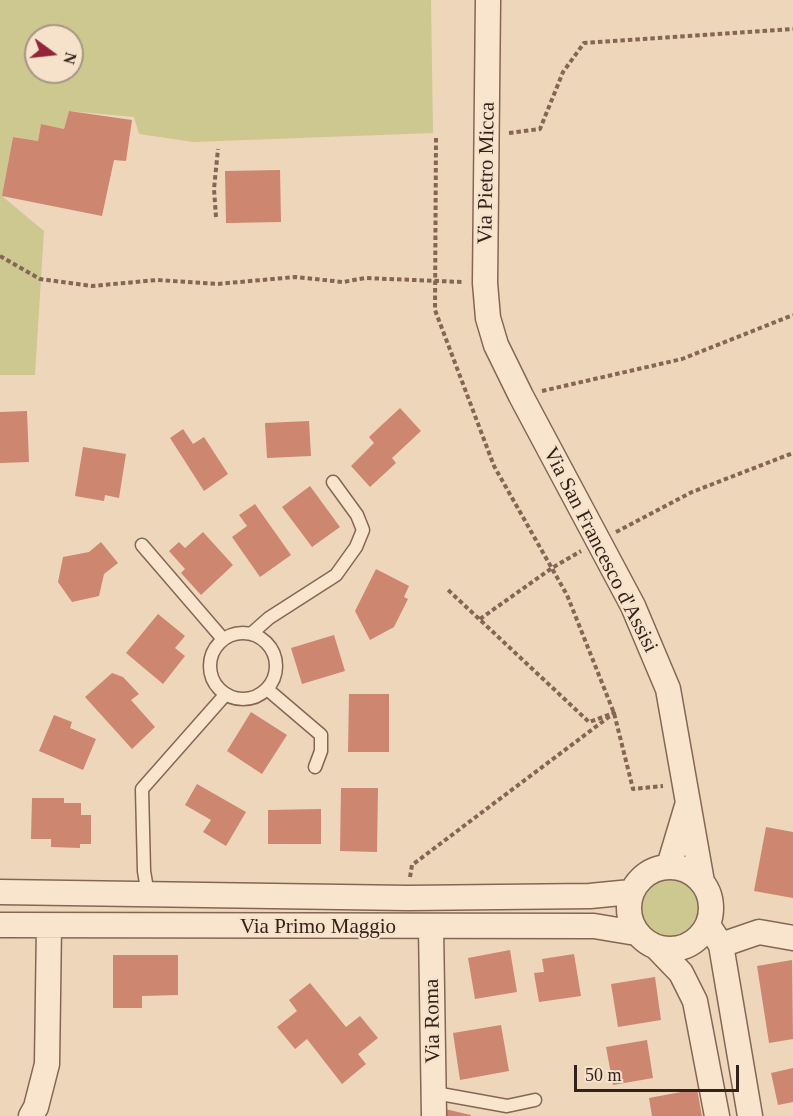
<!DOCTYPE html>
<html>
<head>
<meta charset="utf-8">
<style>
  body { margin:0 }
  #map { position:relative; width:793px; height:1116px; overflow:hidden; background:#eed6bb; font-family:Georgia,serif }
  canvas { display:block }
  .north { position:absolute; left:24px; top:24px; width:60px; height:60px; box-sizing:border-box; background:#f6e2cb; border:2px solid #a89584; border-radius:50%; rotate:105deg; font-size:16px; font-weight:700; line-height:24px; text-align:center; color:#34221a }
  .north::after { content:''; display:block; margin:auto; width:21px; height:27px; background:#952439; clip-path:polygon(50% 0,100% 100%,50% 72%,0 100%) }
  .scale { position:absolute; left:574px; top:1065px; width:165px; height:27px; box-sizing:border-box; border:3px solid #34221a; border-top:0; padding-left:8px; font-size:18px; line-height:21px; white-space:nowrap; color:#34221a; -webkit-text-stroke:4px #f6e2cb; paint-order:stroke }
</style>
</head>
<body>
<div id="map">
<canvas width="793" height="1116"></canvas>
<div class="north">N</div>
<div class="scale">50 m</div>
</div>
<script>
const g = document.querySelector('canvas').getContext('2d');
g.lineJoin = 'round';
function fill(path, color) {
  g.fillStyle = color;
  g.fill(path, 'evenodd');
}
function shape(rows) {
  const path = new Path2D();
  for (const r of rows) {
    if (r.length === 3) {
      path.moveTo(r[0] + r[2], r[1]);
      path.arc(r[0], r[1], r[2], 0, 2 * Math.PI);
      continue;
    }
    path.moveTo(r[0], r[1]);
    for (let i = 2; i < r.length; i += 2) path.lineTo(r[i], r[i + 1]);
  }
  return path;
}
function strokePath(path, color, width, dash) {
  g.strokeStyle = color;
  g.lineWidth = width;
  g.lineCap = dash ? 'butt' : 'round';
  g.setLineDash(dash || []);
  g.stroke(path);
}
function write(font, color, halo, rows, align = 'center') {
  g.font = font + ' Georgia,serif';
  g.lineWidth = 4.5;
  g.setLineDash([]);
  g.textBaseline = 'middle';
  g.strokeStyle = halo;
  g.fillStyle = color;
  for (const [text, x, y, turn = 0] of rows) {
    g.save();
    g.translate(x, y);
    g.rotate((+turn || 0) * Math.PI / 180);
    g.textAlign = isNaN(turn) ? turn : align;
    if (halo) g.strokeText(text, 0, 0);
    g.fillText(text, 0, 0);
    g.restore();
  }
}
fill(shape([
  [0,0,431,0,433,133,193,142,139,134,134,117,69,111,64,129,41,124,38,141,13,137,2,196,44,231,35,375,0,375],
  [36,36,72,36,72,72,36,72],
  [672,909,30]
]), '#ccc890');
fill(shape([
  [69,111,132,120,126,161,114,160,102,216,2,196,13,137,38,141,41,124,64,129],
  [280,170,281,222,226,223,225,171],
  [400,408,421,431,392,458,396,463,370,487,351,466,374,443,369,437],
  [27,411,29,462,0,463,0,412],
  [309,421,311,456,267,458,265,423],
  [183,429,193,444,204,437,228,474,204,491,170,438],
  [83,447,126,454,119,498,105,495,104,501,75,496],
  [310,486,340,527,312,547,282,507],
  [255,504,291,555,260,577,232,537,247,526,239,515],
  [203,532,233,565,201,595,181,573,185,569,169,551,179,542,185,548],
  [101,542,118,563,104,574,99,596,72,602,58,582,63,557,89,552],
  [376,569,409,586,404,597,408,599,394,627,370,640,355,611],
  [158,614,185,636,175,648,185,656,163,684,126,653],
  [334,635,345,671,302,684,291,648],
  [112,673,123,677,139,694,131,700,155,727,132,749,85,697],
  [349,694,389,694,389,752,348,752],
  [251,712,287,735,262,774,227,751],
  [54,715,72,722,70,728,96,739,83,770,39,751],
  [197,784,246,812,226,846,203,832,211,820,185,805],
  [341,788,378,788,377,852,340,851],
  [32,798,64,798,64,803,81,803,81,815,91,815,91,844,80,844,80,848,51,847,51,839,31,839],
  [321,809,321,844,268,844,268,810],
  [766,827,793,832,793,898,754,891],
  [510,950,517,992,475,999,468,958],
  [574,954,581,996,539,1002,534,973,544,972,542,959],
  [113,955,178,955,178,995,142,996,142,1008,113,1008],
  [792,960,793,1039,769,1043,757,966],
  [655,977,661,1020,618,1027,611,984],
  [310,983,346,1027,360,1016,378,1038,358,1054,366,1064,342,1084,307,1039,295,1049,277,1027,297,1011,289,1000],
  [501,1025,509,1071,460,1080,453,1033],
  [647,1040,653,1078,613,1085,606,1047],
  [793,1068,793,1102,778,1105,771,1073],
  [697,1089,702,1116,652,1116,649,1098],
  [445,1109,471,1115,471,1116,443,1116]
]), '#cd8670');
const lane = shape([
  [142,545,223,639],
  [243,666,33],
  [251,634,269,618,336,575,356,547,363,530,357,515,333,482],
  [267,689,321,735,321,751,315,767],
  [148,895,144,871,142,789,225,695],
  [435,1093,507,1106,535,1100]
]);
const street = shape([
  [488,0,485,283,488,318,496,345,521,396,633,606,668,689,702,882],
  [669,866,687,806],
  [670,908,41],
  [0,892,408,898,590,896,631,892],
  [0,925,594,926,636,933],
  [708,925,721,945,750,1116],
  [431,927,434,1116],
  [721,945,759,932,793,938],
  [658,949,681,973,695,1001,717,1116],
  [31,1116,36,1107,47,1064,49,926]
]);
strokePath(lane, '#856655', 15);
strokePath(street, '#856655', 27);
strokePath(shape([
  [509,133,540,129,563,72,584,43,793,29],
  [436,138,435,310,494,466,567,595,614,713,633,789,663,786],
  [216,217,214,189,218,149],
  [0,256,40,279,92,286,157,280,217,284,295,277,343,282,365,278,463,282],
  [542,391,682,359,793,315],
  [616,532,692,492,793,453],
  [480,619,552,568,581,551],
  [410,877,412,865,614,713,589,722,446,588]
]), '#856655', 4, [4.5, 3]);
strokePath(lane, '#f9e5ce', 12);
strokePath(street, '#f9e5ce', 24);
write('21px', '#34221a', '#f6e2cb', [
  ["Via Pietro Micca",487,173,-89],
  ["Via San Francesco d'Assisi",600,550,63],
  ["Via Primo Maggio",318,927],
  ["Via Roma",433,1021,-91]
]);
</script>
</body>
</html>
